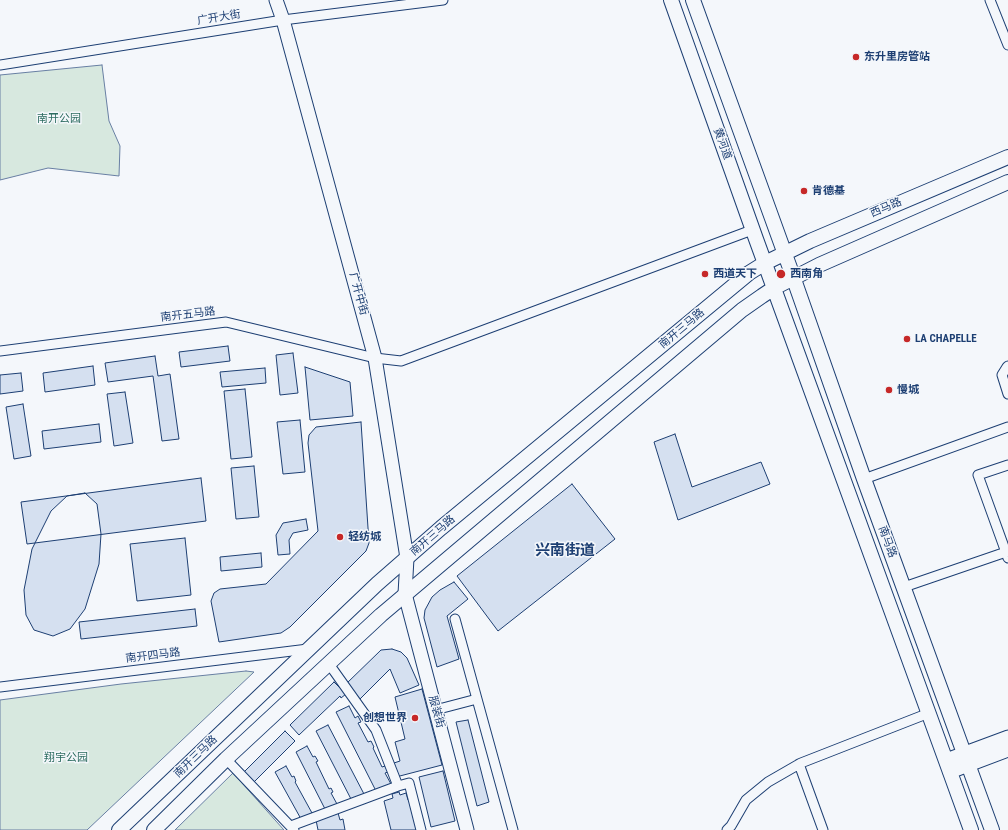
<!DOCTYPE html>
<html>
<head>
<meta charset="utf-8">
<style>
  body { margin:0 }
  canvas { display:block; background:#f4f7fb }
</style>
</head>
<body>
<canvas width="1008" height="830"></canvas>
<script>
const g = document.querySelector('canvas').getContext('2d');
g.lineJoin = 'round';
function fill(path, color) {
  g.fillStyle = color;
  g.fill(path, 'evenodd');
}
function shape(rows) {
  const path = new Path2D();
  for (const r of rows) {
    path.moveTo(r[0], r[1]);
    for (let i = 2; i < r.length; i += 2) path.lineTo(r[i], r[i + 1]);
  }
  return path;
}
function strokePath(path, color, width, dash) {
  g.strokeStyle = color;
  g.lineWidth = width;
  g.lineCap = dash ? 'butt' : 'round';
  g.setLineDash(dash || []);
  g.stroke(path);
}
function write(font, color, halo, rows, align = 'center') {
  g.font = font + ' "Roboto Condensed","Noto Sans SC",sans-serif';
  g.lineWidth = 3;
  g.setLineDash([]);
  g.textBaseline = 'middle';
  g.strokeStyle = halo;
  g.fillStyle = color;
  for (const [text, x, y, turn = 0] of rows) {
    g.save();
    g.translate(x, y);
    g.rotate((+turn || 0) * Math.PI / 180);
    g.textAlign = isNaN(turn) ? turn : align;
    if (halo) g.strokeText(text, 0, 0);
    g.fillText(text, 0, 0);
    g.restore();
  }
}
const green = shape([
  [102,65,109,121,120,146,119,176,48,168,0,180,0,75,102,65],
  [246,671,254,672,87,830,0,830,0,700,121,684,246,671],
  [233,773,284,830,175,830,233,773]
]);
fill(green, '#d7e8df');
strokePath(green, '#687fa3', 1);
const building = shape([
  [228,346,230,361,181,367,179,352,228,346],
  [293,353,298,393,280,395,276,355,293,353],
  [155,356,158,376,170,374,179,439,162,441,153,376,108,382,105,363,155,356],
  [93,366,95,385,45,392,43,373,93,366],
  [305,367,350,382,353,416,310,420,305,367],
  [265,368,266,383,222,387,220,372,265,368],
  [21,373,23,391,0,394,0,375,21,373],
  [245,389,252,457,231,459,224,391,245,389],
  [125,392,133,443,114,446,107,394,125,392],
  [23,404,31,456,14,459,6,407,23,404],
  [300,420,305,472,283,474,277,422,300,420],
  [361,422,369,543,366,551,290,627,281,633,219,642,211,601,214,593,220,589,266,584,318,531,308,443,309,435,316,427,361,422],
  [99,424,101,442,44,449,42,431,99,424],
  [675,434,692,487,761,462,770,484,678,520,654,442,675,434],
  [254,466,259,517,236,519,231,468,254,466],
  [201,478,206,521,27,544,21,502,201,478],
  [572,484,615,539,498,631,457,576,572,484],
  [85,493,97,504,101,534,99,564,85,609,70,629,53,636,34,630,26,615,24,590,32,549,51,511,67,496,85,493],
  [306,519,308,530,293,533,289,540,290,554,278,555,276,535,283,523,306,519],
  [185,538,191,595,137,601,130,544,185,538],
  [261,553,262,567,221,571,220,557,261,553],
  [454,582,468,599,447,616,459,659,437,667,424,618,425,610,432,597,440,590,454,582],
  [195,609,197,626,81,639,79,622,195,609],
  [392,649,401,652,407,658,419,685,400,693,390,669,360,699,346,684,381,650,392,649],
  [334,682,346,694,341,698,340,696,299,735,290,725,334,682],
  [422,689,442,765,396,777,391,764,400,761,395,742,405,739,395,697,422,689],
  [349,706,355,718,358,716,361,722,358,723,368,742,371,741,374,747,373,748,382,767,385,766,388,772,385,773,391,784,376,791,336,712,349,706],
  [468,720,489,802,477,806,456,722,468,720],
  [328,725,364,794,352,801,316,731,328,725],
  [285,731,295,741,251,785,241,775,285,731],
  [307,746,313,757,315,756,318,761,316,762,329,789,331,788,333,792,331,793,337,804,325,809,296,752,307,746],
  [286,766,292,777,294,776,296,781,295,782,312,813,301,819,275,772,286,766],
  [443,771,455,821,431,827,419,777,443,771],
  [399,792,400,795,406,793,408,800,411,800,415,816,413,816,414,821,416,821,418,830,391,830,384,801,393,798,392,794,399,792],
  [338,813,340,820,343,819,345,830,318,830,316,820,338,813]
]);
fill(building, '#d5e0f0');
strokePath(building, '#1d3f73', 1);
const street = shape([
  [990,0,1008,45],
  [0,65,283,20,443,0],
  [0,351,226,322,375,358,401,361,752,230],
  [1008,366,1007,367,1002,375,1008,394],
  [1008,465,978,475,1008,558],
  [864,479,1008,427],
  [904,587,1006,552],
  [455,619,513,830],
  [329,664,376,730,398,786,409,783,421,830],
  [0,687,308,649],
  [435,710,477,699],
  [226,759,294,830],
  [799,764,823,830],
  [291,826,398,786],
  [727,830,731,826,746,800,768,782,801,763,929,713]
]);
const secondary = shape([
  [276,0,283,20,375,358,407,558,405,594,467,830],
  [946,760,1008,737],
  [950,772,1008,750]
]);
const primary = shape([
  [671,0,756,239,950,772,971,830],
  [693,0,790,268,864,479,992,830],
  [119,830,377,584,441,528,749,273,765,263,810,241,1008,157],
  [154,830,226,759,381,615,742,310,762,296,774,288,819,265,1008,182]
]);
strokePath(street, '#1d3f73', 11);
strokePath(secondary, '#1d3f73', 15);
strokePath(primary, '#1d3f73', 16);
strokePath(street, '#f4f7fb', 9);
strokePath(secondary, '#f4f7fb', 13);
strokePath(primary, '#f4f7fb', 14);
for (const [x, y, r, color] of [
  [856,57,4,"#c62828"],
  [804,191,4,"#c62828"],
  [705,274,4,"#c62828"],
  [781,274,5,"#c62828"],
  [907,339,4,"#c62828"],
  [889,390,4,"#c62828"],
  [340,537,4,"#c62828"],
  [415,718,4,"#c62828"]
]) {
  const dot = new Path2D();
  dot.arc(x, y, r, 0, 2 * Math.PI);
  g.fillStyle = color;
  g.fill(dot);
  strokePath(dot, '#f4f7fb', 1.5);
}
write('11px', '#1d3f73', '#f4f7fb', [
  ["广开大街",219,18,-9],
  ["黄河道",722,144,70],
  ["西马路",886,208,-23],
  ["广开中街",358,294,75],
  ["南开五马路",188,315,-7],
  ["南开三马路",682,329,-40],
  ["南开三马路",433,536,-41],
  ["南马路",887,542,70],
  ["南开四马路",153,656,-7],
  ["服装街",436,712,75],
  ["南开三马路",196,757,-44]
]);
write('bold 11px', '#1d3f73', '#f4f7fb', [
  ["东升里房管站",864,57],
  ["肯德基",812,191],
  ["西道天下",713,274],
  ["西南角",790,274],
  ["LA CHAPELLE",915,339],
  ["慢城",897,390],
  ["轻纺城",348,537],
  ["创想世界",407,718,"right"]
], 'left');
write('11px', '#2c6c60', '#f4f7fb', [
  ["南开公园",59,119],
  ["翔宇公园",66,758]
]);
write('bold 15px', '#1d3f73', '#f4f7fb', [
  ["兴南街道",565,551]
]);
</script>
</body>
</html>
